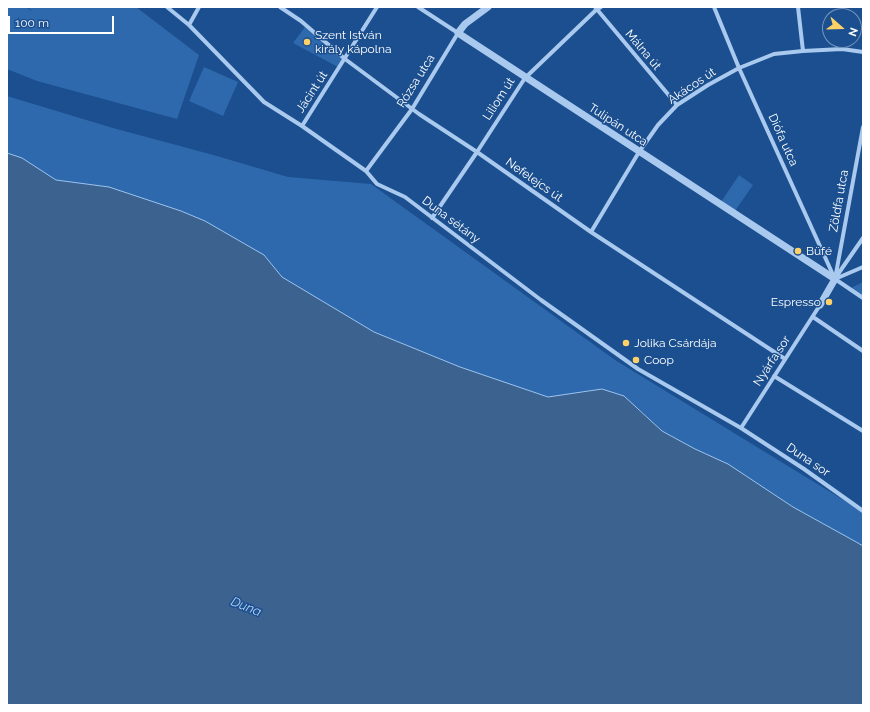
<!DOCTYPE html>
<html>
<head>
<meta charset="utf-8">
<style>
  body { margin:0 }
  #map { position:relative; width:870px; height:712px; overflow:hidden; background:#1b4f8f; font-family:Raleway,sans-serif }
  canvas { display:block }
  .frame { position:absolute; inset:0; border:8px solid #fff; pointer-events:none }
  .north { position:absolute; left:822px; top:8px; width:40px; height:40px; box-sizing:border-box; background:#1b4f8f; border:1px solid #7695bc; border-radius:50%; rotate:110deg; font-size:11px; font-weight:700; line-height:16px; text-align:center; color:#fff }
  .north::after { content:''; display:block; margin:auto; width:14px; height:18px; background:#ffd166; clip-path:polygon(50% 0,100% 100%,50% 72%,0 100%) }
  .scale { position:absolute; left:8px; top:16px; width:106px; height:18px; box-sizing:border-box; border:2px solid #fff; border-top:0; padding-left:5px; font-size:12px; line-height:14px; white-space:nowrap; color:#fff; -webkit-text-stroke:3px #1b4f8f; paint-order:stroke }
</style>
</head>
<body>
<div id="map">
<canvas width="870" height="712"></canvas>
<div class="frame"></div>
<div class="north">N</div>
<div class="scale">100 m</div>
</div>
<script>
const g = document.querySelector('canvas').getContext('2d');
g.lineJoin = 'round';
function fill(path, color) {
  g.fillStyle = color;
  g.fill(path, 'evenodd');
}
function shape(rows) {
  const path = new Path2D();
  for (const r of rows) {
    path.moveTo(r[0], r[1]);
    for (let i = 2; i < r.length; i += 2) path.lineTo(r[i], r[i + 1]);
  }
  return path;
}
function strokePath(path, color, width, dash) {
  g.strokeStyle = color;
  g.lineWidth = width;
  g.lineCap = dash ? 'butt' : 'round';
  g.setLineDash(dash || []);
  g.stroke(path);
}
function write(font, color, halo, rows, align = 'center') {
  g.font = font + ' Raleway,sans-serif';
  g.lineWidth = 3;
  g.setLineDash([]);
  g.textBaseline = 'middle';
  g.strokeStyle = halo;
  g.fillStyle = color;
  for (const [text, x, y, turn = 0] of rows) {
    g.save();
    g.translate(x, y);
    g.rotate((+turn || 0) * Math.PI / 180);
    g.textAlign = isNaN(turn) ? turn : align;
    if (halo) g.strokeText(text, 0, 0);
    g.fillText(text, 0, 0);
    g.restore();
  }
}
fill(shape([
  [7,7,25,7,34,12,27,7,136,7,199,55,177,119,37,81,7,69],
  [305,27,343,59,338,67,293,43],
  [204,67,238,82,223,116,189,101],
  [7,96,113,128,217,156,288,177,371,184,615,360,863,512,863,546,793,507,728,464,695,449,662,431,641,411,602,389,548,397,460,367,374,332,282,277,264,255,109,187,56,180,22,158,7,153],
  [739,175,753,185,735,211,721,202],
  [863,282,863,300,847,290]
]), '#2e69ad');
const water = shape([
  [7,153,22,158,56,180,109,187,181,211,205,221,264,255,282,277,374,332,460,367,548,397,602,389,624,396,662,431,695,449,728,464,793,507,858,543,863,546,863,705,7,705,7,153]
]);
fill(water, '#3c6290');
strokePath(water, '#9cc4f0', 1);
strokePath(shape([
  [167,7,189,25,264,102,302,126,366,171,377,184,405,197,541,300,638,369,741,428,804,469,863,511],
  [280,7,301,21,345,59,419,114,477,152,591,232,785,359],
  [595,7,677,105],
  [714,7,739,68,834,277],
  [798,7,803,51],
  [189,25,199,7],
  [302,126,377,7],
  [366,171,412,109,458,33,418,7],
  [432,218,477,152,525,78,596,10,601,7],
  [591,232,639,152,658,125,677,105,708,85,739,68,774,54,803,51,842,49,863,52],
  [836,277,863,238],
  [835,279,863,127],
  [835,279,863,298],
  [835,279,863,267],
  [813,317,863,351],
  [774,376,863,431],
  [741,428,820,305]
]), '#a9c9ee', 4);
strokePath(shape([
  [488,7,465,24,458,33,835,279,820,305]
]), '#a9c9ee', 7);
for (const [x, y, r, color] of [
  [307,42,4,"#ffd166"],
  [798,251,4,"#ffd166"],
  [829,302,4,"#ffd166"],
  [626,343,4,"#ffd166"],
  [636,360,4,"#ffd166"]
]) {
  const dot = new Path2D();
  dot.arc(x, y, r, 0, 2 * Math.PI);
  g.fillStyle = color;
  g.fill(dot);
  strokePath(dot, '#1b4f8f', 1.5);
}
write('12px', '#fff', '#1b4f8f', [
  ["Szent István",315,35],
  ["király kápolna",315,49],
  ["Büfé",806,251],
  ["Espresso",821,302,"right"],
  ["Jolika Csárdája",634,343],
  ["Coop",644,360]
], 'left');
write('12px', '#fff', '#1b4f8f', [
  ["Málna út",643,50,50],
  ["Rózsa utca",416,81,-58],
  ["Akácos út",692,86,-34],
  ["Jácint út",312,92,-57],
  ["Liliom út",499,99,-57],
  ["Tulipán utca",618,125,33],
  ["Diófa utca",783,140,66],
  ["Nefelejcs út",534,180,35],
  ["Zöldfa utca",839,201,-80],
  ["Duna sétány",451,220,37],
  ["Nyárfa sor",772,361,-57],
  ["Duna sor",808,460,34]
]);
write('italic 13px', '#b5d3f5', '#1b4f8f', [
  ["Duna",246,607,22]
]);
</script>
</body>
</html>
